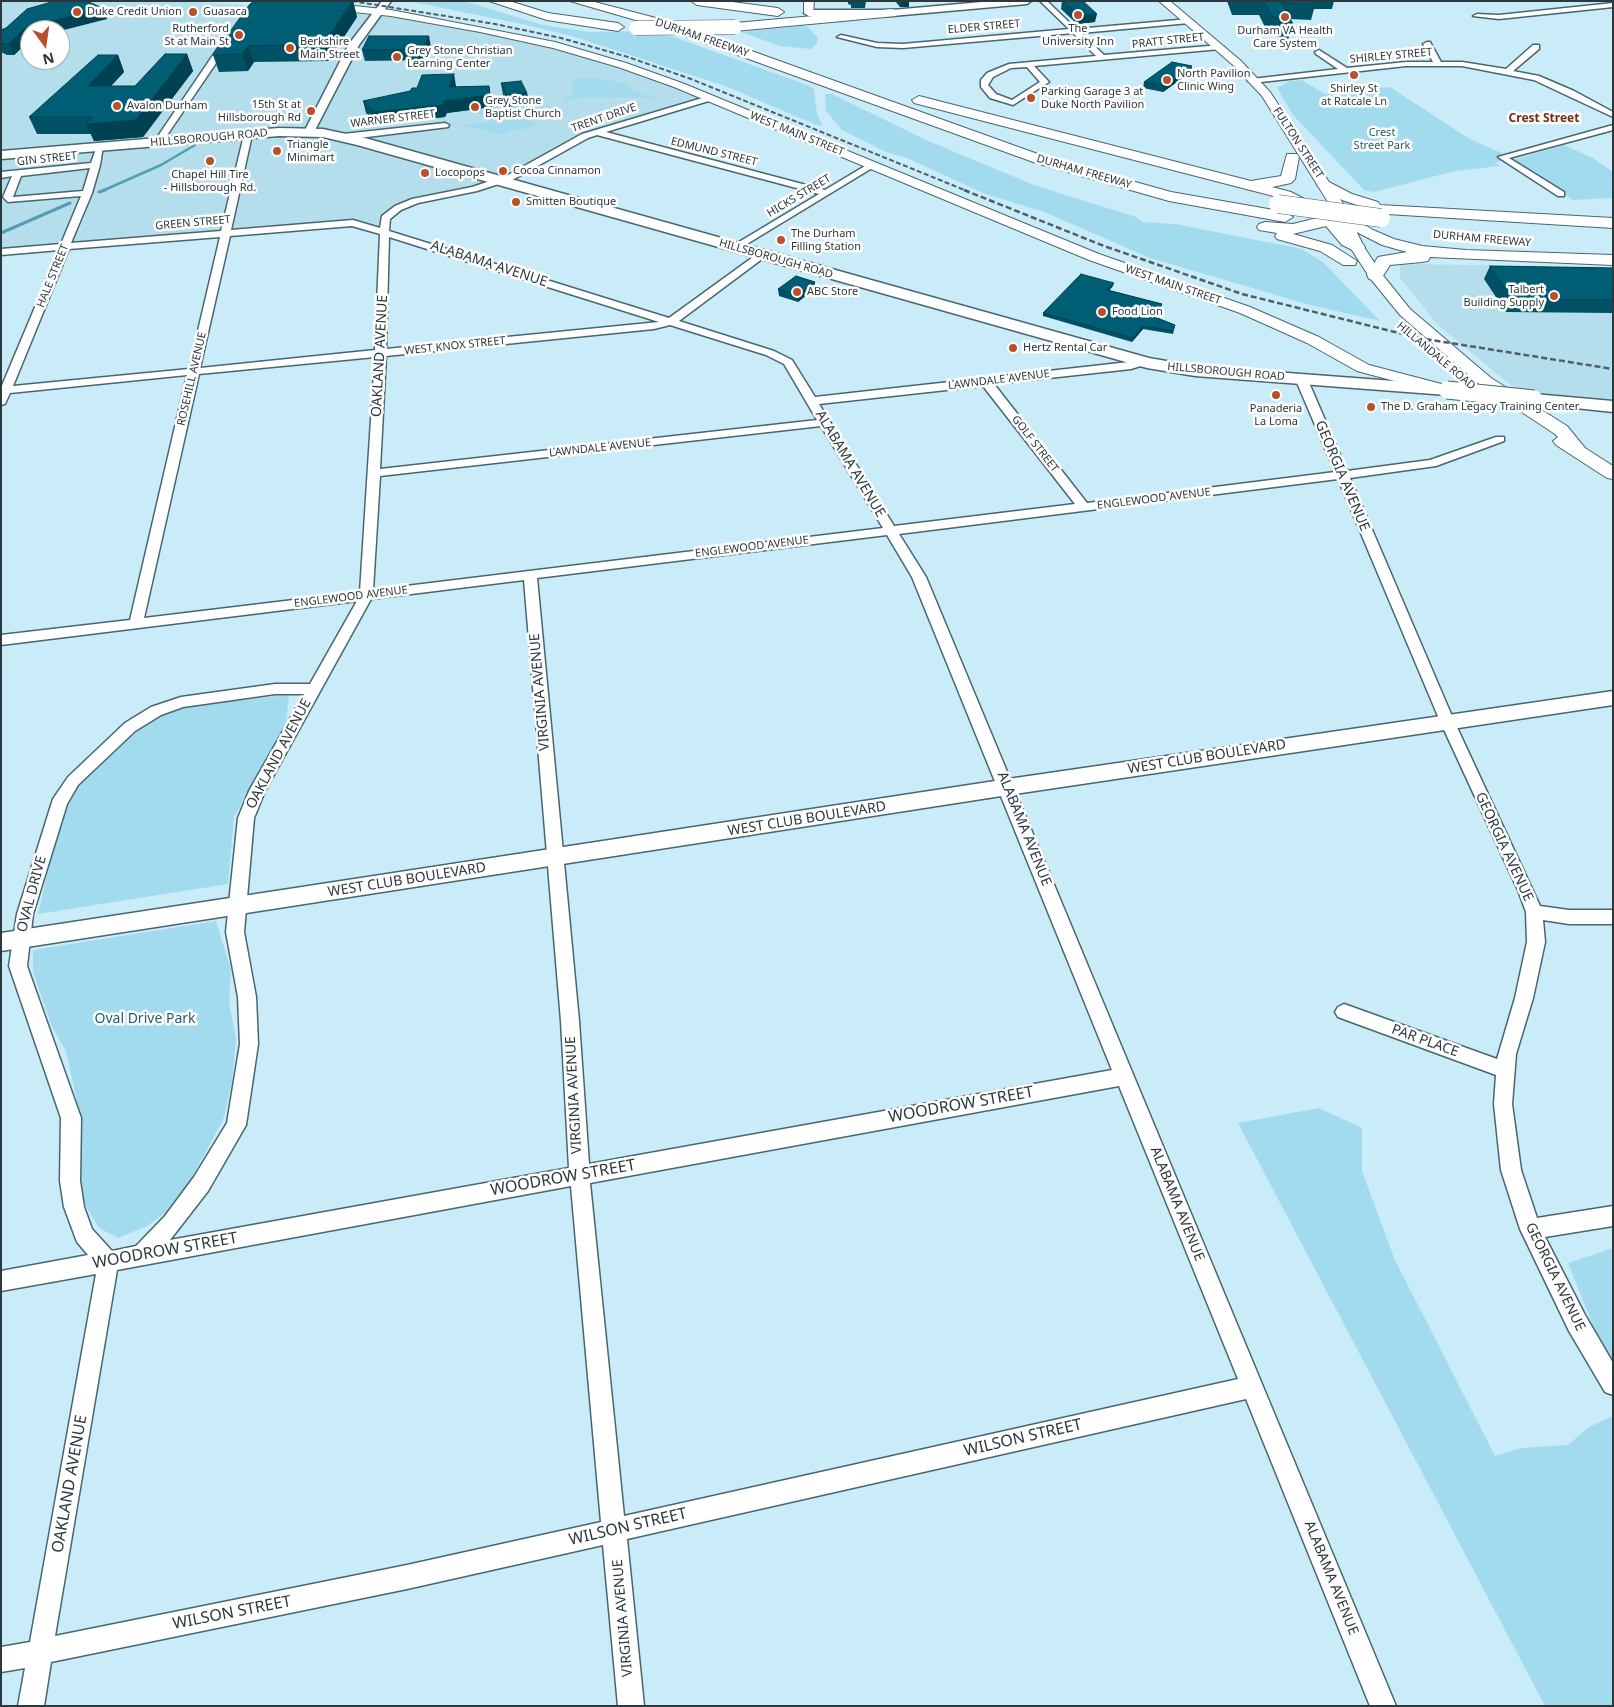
<!DOCTYPE html>
<html>
<head>
<meta charset="utf-8">
<style>
  body { margin:0 }
  #map { position:relative; width:1614px; height:1707px; overflow:hidden; background:#caecf8; font-family:"Noto Sans",sans-serif }
  canvas { display:block }
  .frame { position:absolute; inset:0; border:2px solid #2b383c; pointer-events:none }
  .north { position:absolute; left:20px; top:20px; width:50px; height:50px; box-sizing:border-box; background:#fff; border:1px solid #aaafb1; border-radius:50%; rotate:166deg; font-size:14px; font-weight:700; line-height:20px; text-align:center; color:#2b383c }
  .north::after { content:''; display:block; margin:auto; width:18px; height:22px; background:#b85129; clip-path:polygon(50% 0,100% 100%,50% 72%,0 100%) }
</style>
</head>
<body>
<div id="map">
<canvas width="1614" height="1707"></canvas>
<div class="frame"></div>
<div class="north">N</div>
</div>
<script>
const g = document.querySelector('canvas').getContext('2d');
g.lineJoin = 'round';
function fill(path, color) {
  g.fillStyle = color;
  g.fill(path, 'evenodd');
}
function shape(rows) {
  const path = new Path2D();
  for (const r of rows) {
    path.moveTo(r[0], r[1]);
    for (let i = 2; i < r.length; i += 2) path.lineTo(r[i], r[i + 1]);
  }
  return path;
}
function strokePath(path, color, width, dash) {
  g.strokeStyle = color;
  g.lineWidth = width;
  g.lineCap = dash ? 'butt' : 'round';
  g.setLineDash(dash || []);
  g.stroke(path);
}
function write(font, color, halo, rows, align = 'center') {
  g.font = font + ' "Noto Sans",sans-serif';
  g.lineWidth = 5;
  g.setLineDash([]);
  g.textBaseline = 'middle';
  g.strokeStyle = halo;
  g.fillStyle = color;
  for (const [text, x, y, turn = 0] of rows) {
    g.save();
    g.translate(x, y);
    g.rotate((+turn || 0) * Math.PI / 180);
    g.textAlign = isNaN(turn) ? turn : align;
    if (halo) g.strokeText(text, 0, 0);
    g.fillText(text, 0, 0);
    g.restore();
  }
}
fill(shape([
  [1,1,198,2,309,9,444,22,553,45,624,67,705,98,582,135,509,176,465,191,394,209,383,231,353,222,1,252],
  [30,30,60,30,60,60,30,60],
  [1400,264,1613,267,1613,399,1519,392,1438,325,1400,278]
]), '#b4deec');
fill(shape([
  [408,1,464,1,543,25,590,32,648,31,671,36,810,86,814,89,817,114,823,126,814,124,725,86,575,37,522,24],
  [803,26,809,28,818,38,817,43,811,49,780,46,741,32],
  [595,77,630,85,632,90,644,95,660,98,582,97,564,101,565,98,574,93,571,86,574,79],
  [1302,80,1325,94,1390,87,1468,138,1515,159,1564,145,1593,158,1613,172,1613,198,1573,200,1511,160,1495,162,1500,166,1455,171,1374,192,1364,190,1293,115,1277,88,1290,81],
  [825,94,832,94,926,140,1034,185,1136,217,1142,222,1175,224,1302,249,1324,263,1380,321,1310,305,1150,258,1044,212,983,193,909,159,886,152,842,130,826,111],
  [537,102,544,107,520,117,490,121,482,118,477,109],
  [523,118,538,123,520,131,513,129,501,135,463,125],
  [289,695,286,723,234,817,228,884,38,914,65,796,129,734,170,711,197,704],
  [216,921,231,970,229,1002,236,1038,232,1082,223,1120,189,1183,168,1211,147,1226,118,1238,99,1228,84,1203,77,1180,80,1115,66,1051,52,1027,33,972,33,950],
  [1319,1108,1362,1128,1362,1171,1394,1258,1495,1456,1521,1448,1568,1445,1589,1427,1613,1416,1613,1706,1545,1706,1238,1123],
  [1613,1248,1613,1364,1596,1333,1568,1263]
]), '#a3dbee');
strokePath(shape([
  [102,191,161,165,195,145]
]), '#539eb5', 2.5);
strokePath(shape([
  [99,192,105,190],
  [1,233,70,203]
]), '#539eb5', 3);
const minor = shape([
  [1040,1,1047,1,1076,29,1189,19,1193,21,1189,23,1081,33,1104,55,1220,45,1224,47,1220,49,1034,66,1049,82,1013,105,990,98,981,87,981,80,987,73,1009,64,1096,56,1073,33,903,48,877,47,837,37,841,35,877,43,903,44,1069,29,1040,1],
  [1027,67,1040,82,1012,100,996,94,988,85,993,77,1011,68,1027,67],
  [1613,3,1613,7,1499,19,1473,16,1477,14,1499,15,1613,3],
  [224,39,231,41,161,144,155,144,154,142,224,39],
  [1427,42,1430,42,1441,62,1462,62,1506,69,1533,45,1539,45,1539,49,1513,71,1539,76,1574,91,1613,112,1613,117,1534,80,1462,66,1406,66,1252,83,1248,81,1252,79,1338,69,1316,54,1315,52,1319,50,1347,68,1406,62,1433,62,1423,44,1427,42],
  [709,96,713,98,712,100,606,132,825,190,870,163,877,165,737,250,732,247,734,245,819,194,597,135,588,138,514,179,477,191,418,203,401,210,390,219,389,231,669,318,760,252,766,252,766,256,679,321,774,351,792,360,815,397,1147,360,1147,364,1131,369,994,384,1087,503,1335,472,1295,378,1301,375,1307,378,1347,471,1430,460,1496,437,1504,437,1504,441,1436,466,1350,478,1454,721,1540,906,1569,910,1613,910,1613,924,1569,924,1543,920,1545,942,1533,998,1516,1054,1512,1104,1521,1170,1537,1218,1613,1206,1613,1226,1545,1237,1585,1315,1613,1363,1613,1395,1605,1392,1569,1331,1520,1229,1501,1170,1494,1104,1496,1075,1338,1017,1335,1012,1338,1007,1344,1004,1497,1059,1515,998,1527,942,1526,912,1518,890,1440,721,1338,479,899,534,926,577,1396,1706,1370,1706,1246,1399,627,1539,644,1706,618,1706,603,1545,407,1589,51,1662,44,1706,18,1706,25,1668,1,1672,1,1647,30,1642,96,1274,1,1291,1,1271,88,1255,77,1242,64,1207,60,1181,61,1118,9,966,17,914,53,799,68,777,125,723,151,707,181,697,275,684,310,684,357,601,1,645,1,635,130,620,187,375,10,393,5,404,1,405,1,388,59,250,1,255,1,249,61,244,81,196,8,202,3,197,12,176,1,178,1,172,91,163,97,146,103,146,100,165,92,193,71,243,221,231,244,135,248,132,252,135,231,230,353,220,380,228,382,216,395,206,412,199,472,187,508,175,582,134,709,96],
  [90,168,83,191,13,197,21,176,90,168],
  [352,226,380,234,375,350,200,368,230,236,352,226],
  [220,237,189,369,13,386,69,249,220,237],
  [389,237,659,322,386,349,389,237],
  [670,325,766,355,784,364,817,420,380,469,386,356,654,329,670,325],
  [375,357,360,592,144,618,199,374,375,357],
  [983,386,1075,504,894,526,819,404,983,386],
  [821,426,883,528,373,590,380,476,821,426],
  [887,535,912,577,1112,1070,589,1164,579,1021,537,578,887,535],
  [524,580,561,1021,569,1168,170,1240,208,1191,246,1125,258,1044,256,997,244,932,254,818,265,791,371,599,524,580],
  [275,694,304,694,249,791,238,818,226,932,238,997,240,1044,227,1123,194,1177,165,1216,136,1246,112,1251,92,1229,84,1207,80,1181,81,1118,27,966,33,914,67,804,78,785,135,731,161,715,183,707,275,694],
  [1119,1086,1238,1379,624,1516,590,1183,1119,1086],
  [571,1186,601,1522,407,1565,55,1636,117,1270,571,1186],
  [445,123,449,125,448,127,343,140,339,137,343,134,445,123],
  [1613,125,1613,130,1509,158,1564,192,1564,196,1558,196,1498,157,1613,125]
]);
const tertiary = shape([
  [382,1,391,1,359,45,314,132,309,135,305,134,304,132,349,44,382,1],
  [993,1,1031,1,1027,4,892,16,809,16,804,13,809,10,892,10,993,1],
  [1613,691,1613,705,1008,795,1,951,1,933,1008,779,1613,691]
]);
const secondary = shape([
  [273,1,309,1,391,10,555,42,626,63,682,83,1099,254,1250,307,1319,337,1369,365,1453,387,1455,390,1447,395,1357,371,1307,343,1240,313,1089,260,674,87,618,67,553,48,480,32,391,16,278,4,273,1],
  [804,1,814,1,813,15,809,16,804,13,804,1],
  [1159,1,1170,1,1241,61,1270,92,1342,202,1364,247,1381,273,1410,309,1491,378,1567,426,1585,448,1613,466,1613,479,1607,478,1556,445,1553,441,1558,437,1555,434,1479,384,1400,315,1370,278,1350,247,1328,202,1262,96,1233,65,1159,1]
]);
const primary = shape([
  [279,128,323,129,365,138,1149,358,1195,366,1447,385,1453,386,1456,390,1453,394,1447,395,1195,376,1147,368,357,145,323,137,279,136,1,159,1,151,279,128],
  [1534,394,1613,401,1613,412,1528,403,1525,399,1528,395,1534,394]
]);
const motorway = shape([
  [489,1,509,1,548,13,618,23,624,27,618,31,547,20,489,1],
  [570,1,591,1,671,22,1046,157,1171,192,1285,212,1293,217,1285,222,1169,201,1036,163,663,28,570,1],
  [691,1,725,1,778,8,784,12,778,16,697,5,691,1],
  [892,9,896,10,898,13,896,16,735,31,729,27,735,23,892,9],
  [919,96,1251,181,1281,176,1287,154,1297,154,1299,157,1295,179,1291,183,1272,187,1291,192,1329,212,1339,206,1346,210,1360,206,1342,200,1320,188,1317,185,1325,180,1352,194,1378,202,1380,205,1613,218,1613,228,1387,214,1353,218,1373,230,1394,239,1422,246,1466,250,1613,255,1613,265,1430,257,1428,261,1422,262,1390,265,1381,279,1375,280,1369,279,1367,275,1378,257,1407,252,1382,245,1345,226,1354,239,1363,244,1365,247,1363,250,1357,252,1342,245,1326,226,1293,234,1332,245,1357,261,1355,265,1343,265,1320,251,1277,239,1275,236,1277,233,1259,230,1257,227,1259,224,1265,222,1293,224,1317,218,1281,198,914,103,912,100,919,96]
]);
strokePath(minor, '#486670', 3);
strokePath(tertiary, '#486670', 3);
strokePath(secondary, '#486670', 2);
strokePath(primary, '#486670', 3);
strokePath(motorway, '#486670', 2);
fill(minor, '#fff');
fill(tertiary, '#fff');
fill(secondary, '#fff');
fill(primary, '#fff');
fill(motorway, '#fff');
strokePath(shape([
  [352,1,495,24,561,38,628,57,691,79,967,191]
]), '#4e6066', 2, [5, 2.5]);
strokePath(shape([
  [964,190,1104,246,1242,294,1419,338,1613,369]
]), '#4e6066', 2.5, [6, 3]);
const primaryBridge = shape([
  [1447,390,1534,399]
]);
const motorwayBridgeFar1 = shape([
  [636,28,735,27]
]);
const motorwayBridge = shape([
  [1278,204,1381,218]
]);
strokePath(primaryBridge, '#486670', 19, []);
strokePath(motorwayBridgeFar1, '#486670', 15, []);
strokePath(motorwayBridge, '#486670', 19, []);
strokePath(primaryBridge, '#fff', 17);
strokePath(motorwayBridgeFar1, '#fff', 14);
strokePath(motorwayBridge, '#fff', 18);
fill(shape([
  [353,1,357,17,328,61,254,62,248,71,219,72,213,55],
  [848,1,866,1,865,8,851,8,851,5,848,4],
  [895,1,909,1,909,7,900,7],
  [1062,1,1083,1,1095,22,1077,24,1061,9],
  [1227,1,1334,1,1332,9,1314,9,1311,20,1290,19,1293,24,1288,40,1268,33,1259,15,1232,15],
  [102,8,107,19,30,30,30,40,14,55,7,55,1,52,1,30],
  [431,47,425,60,365,61,362,50],
  [187,54,193,71,143,137,94,141,91,134,37,134,29,117,118,55,124,72,111,86,135,86],
  [1191,72,1163,92,1143,88,1144,82],
  [501,83,527,93,529,104,509,107,503,95],
  [456,86,456,87,489,86,492,107,447,113,445,117,378,124,366,113,363,101],
  [1490,266,1613,268,1613,313,1506,312,1484,279],
  [815,282,815,288,798,302,779,296,778,289],
  [1113,286,1109,290,1162,304,1161,307,1153,316,1175,325,1173,334,1143,329,1132,342,1043,316,1043,313]
]), '#005164');
fill(shape([
  [353,1,357,17,328,61,323,44],
  [901,1,909,1,909,7,900,7],
  [102,8,107,19,60,31,60,30,30,30,30,40,14,55,9,44,25,28],
  [1097,14,1095,22,1077,24,1078,15],
  [429,36,431,47,425,60,422,49],
  [248,46,254,62,248,71,242,54],
  [187,54,193,71,143,137,94,141,86,124],
  [118,55,124,72,95,103,88,86],
  [1192,66,1191,72,1163,92,1165,86],
  [454,74,456,86,452,99,449,87],
  [489,86,492,107,447,113,445,117,378,124,375,112],
  [527,93,529,104,509,107,507,95],
  [815,282,815,288,798,302,798,295],
  [1114,283,1113,286,1107,293,1107,290],
  [1162,304,1161,307,1151,319,1152,316],
  [1143,326,1143,329,1132,342,1133,338]
]), '#004251');
const building = shape([
  [55,1,87,1,102,8,25,28,9,44,1,44,1,30,6,28,27,9,55,1],
  [255,1,353,1,323,44,248,46,242,54,213,55,250,4,255,1],
  [1063,1,1083,1,1097,14,1078,15,1063,1],
  [1264,1,1314,1,1315,4,1282,3,1293,24,1272,16,1264,1],
  [369,36,429,36,422,49,362,50,369,36],
  [165,54,187,54,136,120,86,124,93,117,29,117,98,55,118,55,88,86,135,86,165,54],
  [1172,62,1192,66,1165,86,1144,82,1172,62],
  [454,74,449,87,489,86,490,95,444,101,443,105,375,112,363,101,410,91,412,88,417,88,422,75,454,74],
  [521,81,527,93,507,95,501,83,521,81],
  [1490,266,1613,268,1613,300,1512,299,1490,266],
  [1081,274,1114,283,1107,290,1162,304,1152,316,1175,325,1173,331,1143,326,1133,338,1043,313,1081,274],
  [796,276,815,282,798,295,778,289,796,276]
]);
fill(building, '#005e74');
strokePath(building, '#004251', 1);
for (const [x, y, r, color] of [
  [77,12,5,"#b85129"],
  [193,12,5,"#b85129"],
  [1078,15,5,"#b85129"],
  [1285,17,5,"#b85129"],
  [239,35,5,"#b85129"],
  [290,48,5,"#b85129"],
  [397,57,5,"#b85129"],
  [1354,75,5,"#b85129"],
  [1167,80,5,"#b85129"],
  [1031,98,5,"#b85129"],
  [117,106,5,"#b85129"],
  [475,107,5,"#b85129"],
  [311,111,5,"#b85129"],
  [277,151,5,"#b85129"],
  [210,161,5,"#b85129"],
  [503,171,5,"#b85129"],
  [425,173,5,"#b85129"],
  [516,202,5,"#b85129"],
  [781,240,5,"#b85129"],
  [797,292,5,"#b85129"],
  [1554,296,5,"#b85129"],
  [1102,312,5,"#b85129"],
  [1013,348,5,"#b85129"],
  [1276,395,5,"#b85129"],
  [1371,407,5,"#b85129"]
]) {
  const dot = new Path2D();
  dot.arc(x, y, r, 0, 2 * Math.PI);
  g.fillStyle = color;
  g.fill(dot);
  strokePath(dot, '#fff', 2);
}
write('11px', '#2b383c', '#fff', [
  ["Duke Credit Union",87,12],
  ["Guasaca",203,12],
  ["Rutherford",229,29,"right"],
  ["St at Main St",229,42,"right"],
  ["The",1078,29,"center"],
  ["University Inn",1078,42,"center"],
  ["Durham VA Health",1285,31,"center"],
  ["Care System",1285,44,"center"],
  ["Berkshire",300,42],
  ["Main Street",300,55],
  ["Grey Stone Christian",407,51],
  ["Learning Center",407,64],
  ["North Pavilion",1177,74],
  ["Clinic Wing",1177,87],
  ["Shirley St",1354,89,"center"],
  ["at Ratcale Ln",1354,102,"center"],
  ["Parking Garage 3 at",1041,92],
  ["Duke North Pavilion",1041,105],
  ["Grey Stone",485,101],
  ["Baptist Church",485,114],
  ["15th St at",301,105,"right"],
  ["Hillsborough Rd",301,118,"right"],
  ["Avalon Durham",127,106],
  ["Triangle",287,145],
  ["Minimart",287,158],
  ["Cocoa Cinnamon",513,171],
  ["Locopops",435,173],
  ["Chapel Hill Tire",210,175,"center"],
  ["- Hillsborough Rd.",210,188,"center"],
  ["Smitten Boutique",526,202],
  ["The Durham",791,234],
  ["Filling Station",791,247],
  ["Talbert",1544,290,"right"],
  ["Building Supply",1544,303,"right"],
  ["ABC Store",807,292],
  ["Food Lion",1112,312],
  ["Hertz Rental Car",1023,348],
  ["The D. Graham Legacy Training Center",1381,407],
  ["Panaderia",1276,409,"center"],
  ["La Loma",1276,422,"center"]
], 'left');
write('11px', '#2b383c', '#fff', [
  ["ELDER STREET",984,27,-5],
  ["DURHAM FREEWAY",702,38,19],
  ["PRATT STREET",1168,41,-6],
  ["SHIRLEY STREET",1391,56,-5],
  ["TRENT DRIVE",604,118,-19],
  ["WARNER STREET",393,119,-7],
  ["WEST MAIN STREET",797,134,22],
  ["HILLSBOROUGH ROAD",209,138,-5],
  ["FULTON STREET",1298,143,57],
  ["EDMUND STREET",714,152,14],
  ["GIN STREET",47,159,-6],
  ["DURHAM FREEWAY",1084,172,16],
  ["HICKS STREET",799,196,-31],
  ["GREEN STREET",193,223,-5],
  ["DURHAM FREEWAY",1482,239,5],
  ["HILLSBOROUGH ROAD",776,259,16],
  ["HALE STREET",53,276,-68],
  ["WEST MAIN STREET",1173,285,19],
  ["WEST KNOX STREET",455,346,-6],
  ["HILLANDALE ROAD",1436,356,40],
  ["HILLSBOROUGH ROAD",1226,372,5],
  ["ROSEHILL AVENUE",192,379,-77],
  ["LAWNDALE AVENUE",999,380,-7],
  ["GOLF STREET",1035,444,52],
  ["LAWNDALE AVENUE",600,448,-6],
  ["ENGLEWOOD AVENUE",1154,499,-7],
  ["ENGLEWOOD AVENUE",752,547,-7],
  ["ENGLEWOOD AVENUE",351,597,-7]
]);
write('11px', '#215e6f', '#fff', [
  ["Crest",1382,133],
  ["Street Park",1382,146]
]);
write('bold 12px', '#6f2e15', '#fff', [
  ["Crest Street",1544,119]
]);
write('14px', '#2b383c', '#fff', [
  ["ALABAMA AVENUE",489,264,18],
  ["OAKLAND AVENUE",380,356,-87],
  ["ALABAMA AVENUE",850,464,59],
  ["GEORGIA AVENUE",1342,476,67],
  ["VIRGINIA AVENUE",540,692,-95],
  ["OAKLAND AVENUE",279,754,-62],
  ["WEST CLUB BOULEVARD",1207,757,-9],
  ["WEST CLUB BOULEVARD",807,819,-9],
  ["ALABAMA AVENUE",1024,829,68],
  ["GEORGIA AVENUE",1504,847,65],
  ["WEST CLUB BOULEVARD",407,880,-9],
  ["OVAL DRIVE",32,894,-75],
  ["PAR PLACE",1425,1041,20],
  ["VIRGINIA AVENUE",574,1095,-93],
  ["ALABAMA AVENUE",1177,1204,68],
  ["GEORGIA AVENUE",1555,1277,64],
  ["ALABAMA AVENUE",1331,1578,68],
  ["VIRGINIA AVENUE",623,1618,-95]
]);
write('14px', '#215e6f', '#fff', [
  ["Oval Drive Park",145,1019]
]);
write('16px', '#2b383c', '#fff', [
  ["WOODROW STREET",961,1105,-10],
  ["WOODROW STREET",563,1178,-10],
  ["WOODROW STREET",165,1251,-10],
  ["WILSON STREET",1023,1438,-13],
  ["OAKLAND AVENUE",70,1484,-80],
  ["WILSON STREET",628,1527,-13],
  ["WILSON STREET",232,1613,-11]
]);
</script>
</body>
</html>
